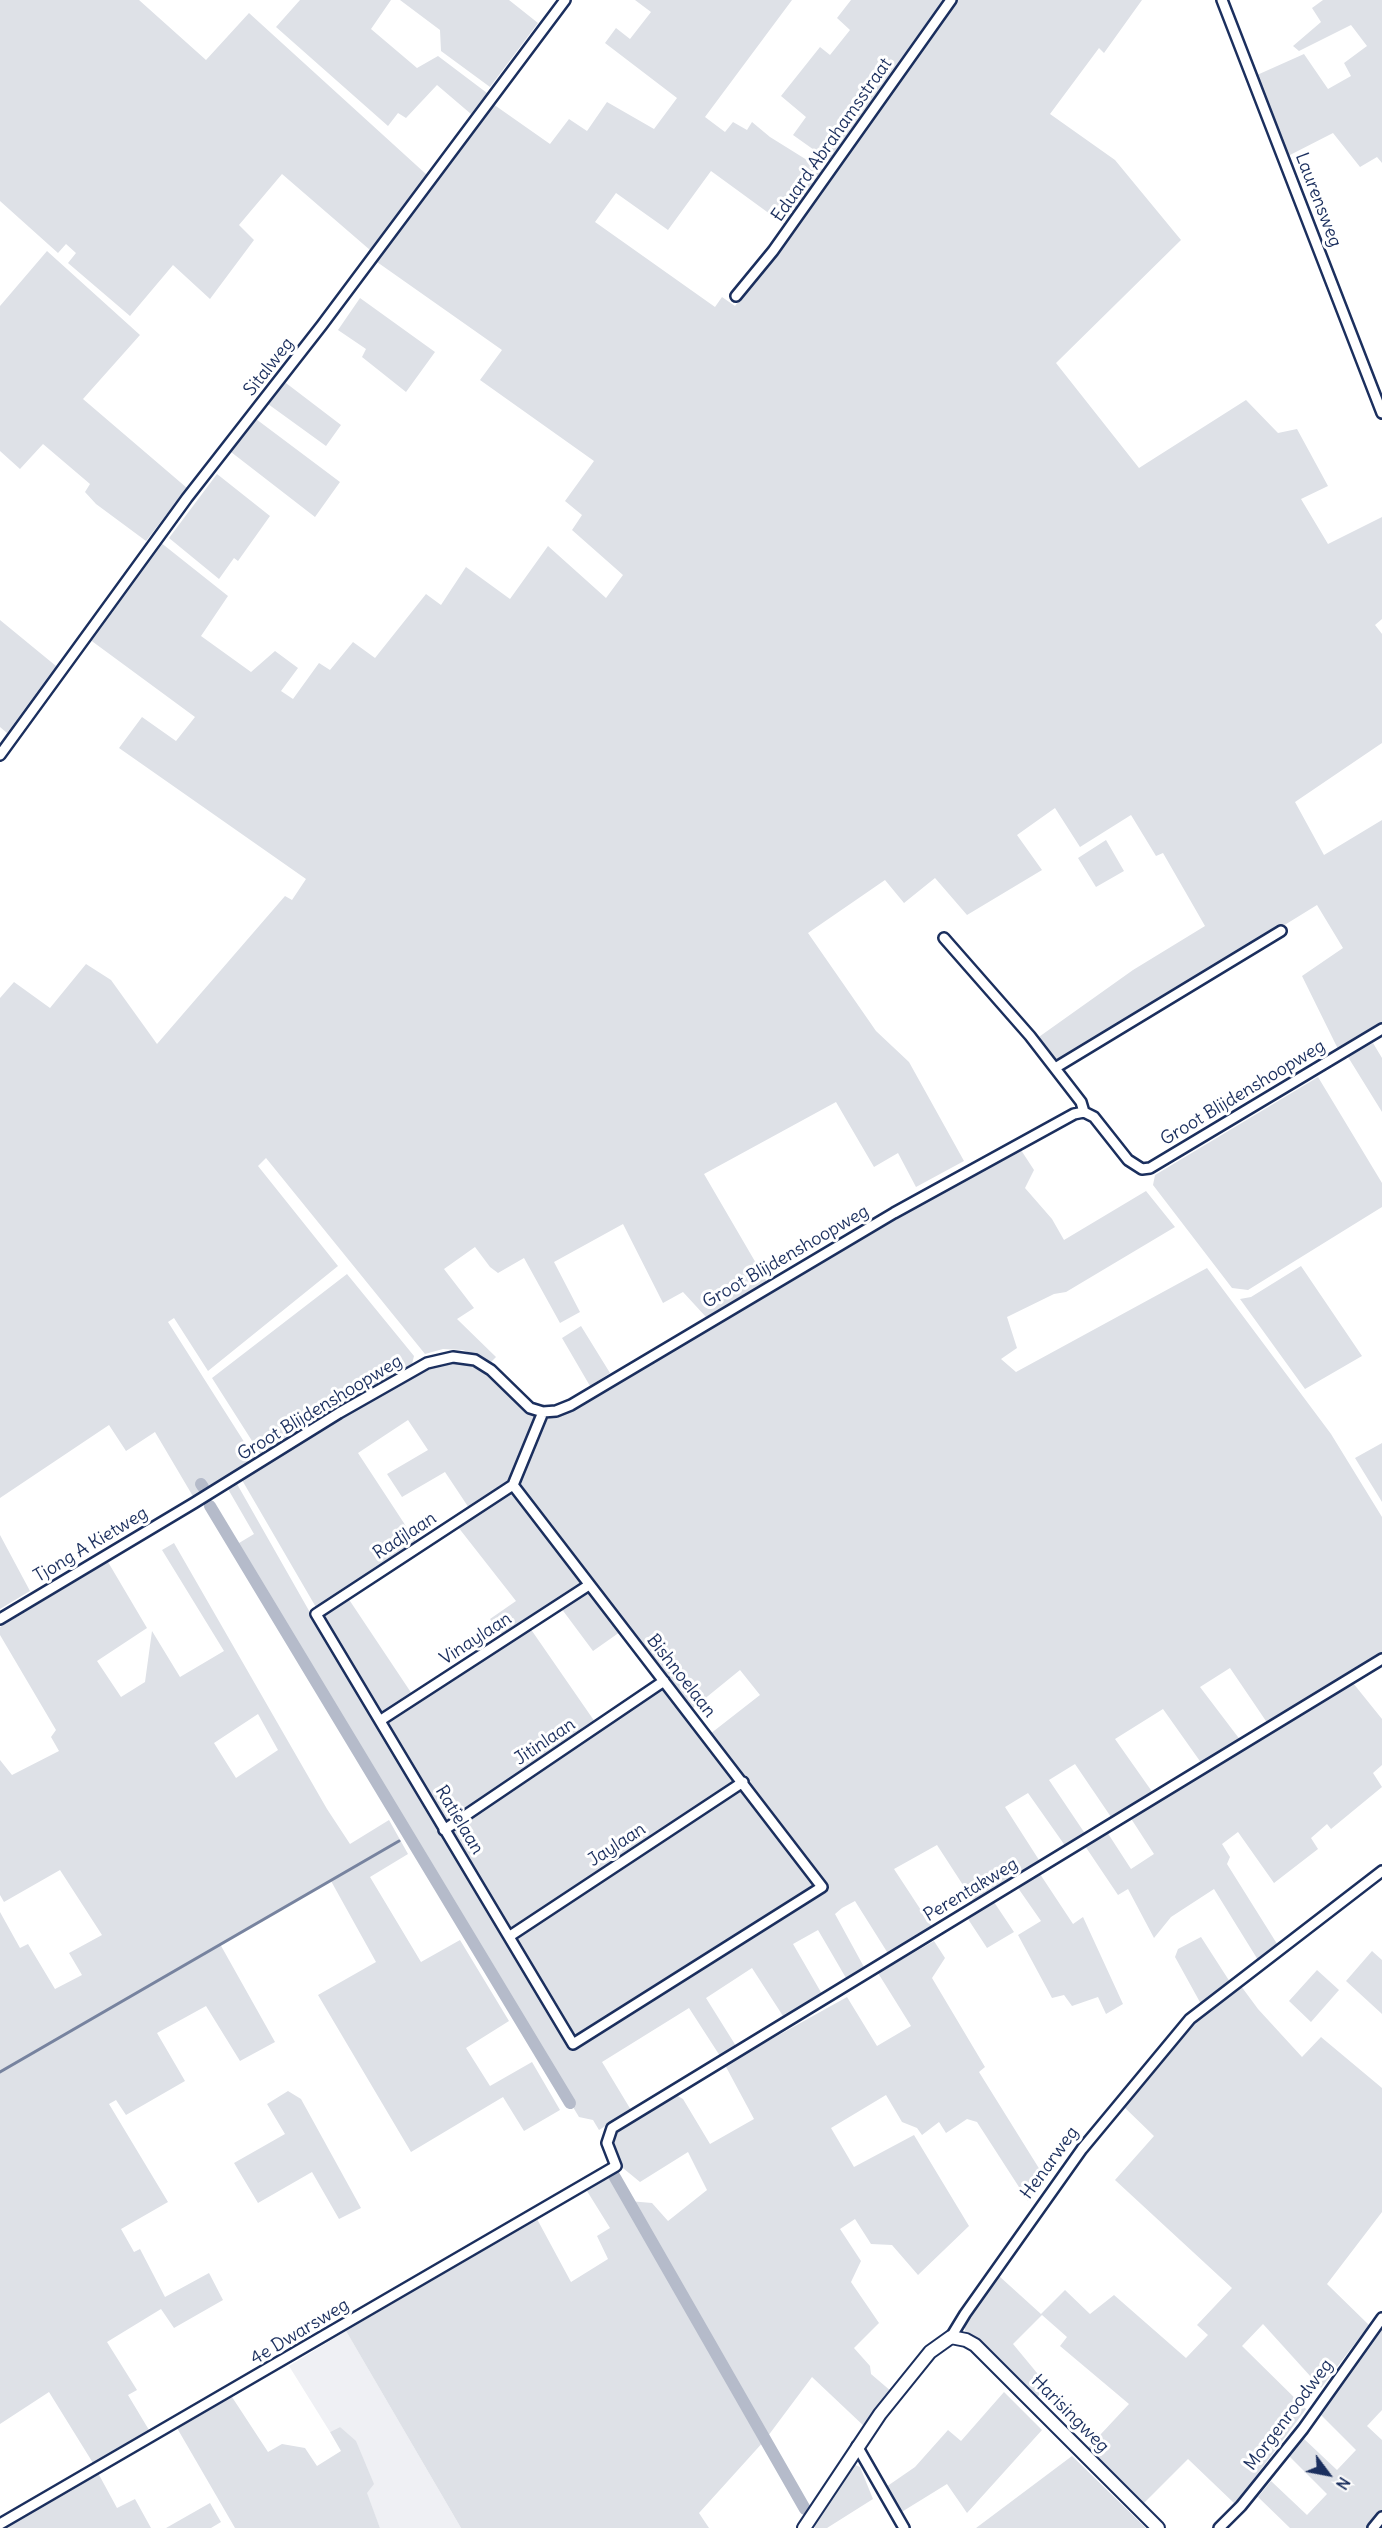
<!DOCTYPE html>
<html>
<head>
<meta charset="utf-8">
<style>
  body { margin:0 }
  #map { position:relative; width:1382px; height:2528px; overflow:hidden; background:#fff; font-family:Delius,sans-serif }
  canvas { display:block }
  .north { position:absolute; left:1298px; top:2444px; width:60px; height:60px; -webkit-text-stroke:4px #fff; paint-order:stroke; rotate:122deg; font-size:16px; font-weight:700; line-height:24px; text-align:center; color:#1b2f5e }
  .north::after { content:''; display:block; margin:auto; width:21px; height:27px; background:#1b2f5e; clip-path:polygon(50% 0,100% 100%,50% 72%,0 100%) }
</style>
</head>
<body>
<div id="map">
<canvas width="1382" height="2528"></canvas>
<div class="north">N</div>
</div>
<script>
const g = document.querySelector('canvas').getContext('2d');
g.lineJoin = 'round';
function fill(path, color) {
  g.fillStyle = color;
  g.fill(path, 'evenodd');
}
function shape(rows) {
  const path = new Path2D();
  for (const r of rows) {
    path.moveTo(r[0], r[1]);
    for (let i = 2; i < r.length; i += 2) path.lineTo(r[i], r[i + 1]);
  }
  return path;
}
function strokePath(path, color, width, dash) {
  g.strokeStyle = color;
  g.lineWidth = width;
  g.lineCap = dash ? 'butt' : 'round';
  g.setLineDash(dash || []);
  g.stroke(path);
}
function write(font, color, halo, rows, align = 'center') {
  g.font = font + ' Delius,sans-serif';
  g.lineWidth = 6;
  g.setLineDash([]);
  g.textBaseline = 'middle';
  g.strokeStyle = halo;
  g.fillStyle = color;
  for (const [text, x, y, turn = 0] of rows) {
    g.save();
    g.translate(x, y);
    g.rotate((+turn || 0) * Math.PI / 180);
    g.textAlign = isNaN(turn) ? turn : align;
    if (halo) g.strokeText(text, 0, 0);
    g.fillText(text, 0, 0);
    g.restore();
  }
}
fill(shape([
  [346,2331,461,2528,380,2528,340,2427,330,2432,289,2366]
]), '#eff0f4');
fill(shape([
  [0,0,139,0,206,60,249,13,427,175,370,250,282,174,239,225,254,240,210,299,173,265,130,316,68,263,76,253,66,244,58,253,0,201],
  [300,0,391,0,371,29,417,68,438,56,487,93,471,114,437,85,406,118,398,113,388,126,276,27],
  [400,0,509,0,538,23,490,87,441,51,440,30],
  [635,0,792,0,705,117,725,132,733,122,747,130,752,122,770,137,823,170,785,225,711,171,668,230,616,193,595,222,715,307,722,297,735,306,778,251,957,0,1142,0,1104,53,1099,48,1050,114,1115,160,1181,240,1056,363,1139,468,1246,400,1278,433,1297,429,1328,486,1301,499,1328,544,1382,517,1382,619,1375,625,1382,634,1382,743,1295,802,1324,855,1382,820,1382,1022,1338,1049,1302,976,1343,948,1317,905,1056,1066,1036,1039,1133,970,1205,926,1163,853,1156,856,1131,815,1080,847,1055,808,1017,835,1042,870,967,915,935,878,904,903,885,880,808,933,876,1031,909,1062,964,1161,916,1187,898,1153,874,1167,836,1102,704,1174,767,1282,706,1317,683,1292,663,1303,623,1224,554,1262,580,1312,560,1323,524,1258,498,1273,490,1267,475,1247,444,1269,474,1308,457,1319,496,1357,491,1362,463,1350,443,1349,425,1354,266,1158,258,1166,338,1266,208,1371,174,1318,168,1322,255,1459,194,1498,155,1432,126,1451,109,1425,0,1498,0,998,14,982,50,1008,86,964,111,980,157,1044,285,896,292,900,306,879,119,748,142,717,176,741,195,717,89,639,160,542,228,596,201,636,251,672,275,651,298,668,281,691,293,699,319,663,330,670,353,642,375,658,426,594,441,605,466,567,510,599,548,546,606,598,623,575,572,530,582,515,565,501,594,461,480,380,502,350,377,262,493,104,550,144,569,119,587,131,607,102,654,129,677,98,605,43,616,28,630,39,651,12],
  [851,0,946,0,831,162,793,135,806,117,781,96,820,47,830,55,850,30,837,18],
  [1323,0,1382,0,1382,163,1377,157,1360,167,1333,133,1288,156,1257,75,1304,54,1328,89,1351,76,1344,63,1367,46,1351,25,1299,51,1293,46,1321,22,1312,8],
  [47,251,140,335,83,399,187,488,146,541,96,504,85,492,90,484,43,444,20,469,0,451,0,306],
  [360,298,435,352,406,392,362,357,366,349,338,330],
  [282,380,341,425,326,446,268,404,270,395],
  [256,419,340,482,315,517,231,452],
  [217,474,270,516,238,561,234,558,219,579,169,538],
  [0,620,56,666,7,733,0,727],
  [1106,840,1124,871,1096,887,1078,858],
  [1373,1043,1382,1058,1382,1112,1348,1057],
  [1318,1077,1382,1183,1382,1207,1248,1290,1232,1288,1153,1185,1155,1175],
  [1019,1147,1034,1170,1025,1188,1052,1219,1064,1240,1146,1191,1175,1227,1066,1292,1054,1294,1007,1317,1017,1348,1001,1359,1016,1372,1207,1268,1331,1434,1382,1517,1382,1652,1268,1724,1230,1668,1200,1687,1241,1741,1202,1764,1163,1709,1115,1739,1153,1793,1111,1817,1075,1764,1049,1780,1086,1835,1066,1847,1028,1793,1005,1807,1039,1860,974,1902,937,1845,894,1869,932,1927,889,1955,855,1901,842,1908,835,1914,864,1967,846,1978,818,1930,793,1944,822,1994,783,2016,752,1968,706,1998,736,2046,720,2056,689,2008,602,2062,631,2110,599,2130,593,2120,579,2117,234,1546,254,1534,228,1489,237,1484,312,1616,573,2048,827,1889,710,1734,760,1695,740,1670,692,1709,517,1484,541,1424,548,1417,564,1414],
  [1301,1266,1362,1356,1305,1389,1240,1299,1251,1297],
  [347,1274,414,1356,412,1364,261,1455,212,1378],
  [581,1326,610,1373,590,1386,562,1338],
  [457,1360,472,1363,489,1373,527,1411,538,1414,510,1480,469,1508,445,1472,402,1497,387,1474,428,1450,408,1420,358,1453,417,1543,317,1609,242,1480,422,1369,443,1361],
  [1382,1443,1382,1502,1355,1458],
  [512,1491,584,1583,503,1636,490,1619,516,1601,458,1527],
  [0,1535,30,1591,0,1609],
  [174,1543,327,1809,350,1844,389,1820,408,1854,370,1877,421,1962,460,1940,509,2021,466,2048,490,2086,532,2062,560,2110,524,2131,503,2097,411,2152,318,1995,376,1962,331,1881,220,1944,275,2042,240,2061,206,2006,157,2033,185,2081,126,2115,116,2100,109,2104,168,2202,121,2229,134,2252,140,2249,165,2297,209,2273,223,2300,174,2328,161,2309,107,2342,137,2390,128,2395,149,2430,93,2463,49,2392,0,2424,0,1912,20,1948,28,1944,55,1989,82,1975,69,1953,102,1935,60,1870,4,1902,0,1895,0,1760,12,1775,59,1751,51,1737,56,1730,0,1635,0,1627,108,1562,147,1628,97,1661,121,1697,145,1682,152,1631,180,1677,224,1651,162,1550],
  [258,1714,278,1750,236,1778,214,1743],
  [588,1590,620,1632,593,1651,561,1608],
  [348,1598,412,1694,381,1714,321,1615],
  [530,1628,595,1722,445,1823,386,1722],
  [1353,1683,1382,1719,1382,1765,1373,1773,1382,1787,1331,1829,1327,1824,1311,1838,1318,1849,1274,1883,1238,1832,1222,1844,1230,1857,1227,1864,1279,1947,1258,1960,1214,1889,1171,1917,1154,1938,1128,1889,1118,1895,1085,1846,1107,1832,1131,1869,1154,1854,1130,1817],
  [664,1687,738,1781,510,1929,450,1830],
  [743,1787,817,1886,574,2040,515,1937],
  [1040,1874,1073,1924,1083,1917,1123,2004,1106,2014,1098,1997,1072,2006,1064,1995,1052,1998,1018,1935,1041,1921,1018,1888],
  [994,1902,1014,1932,987,1948,968,1919],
  [1201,1937,1230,1982,1201,2004,1175,1957,1178,1949],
  [934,1941,945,1958,932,1978,985,2067,979,2072,1045,2178,1028,2201,977,2122,967,2119,946,2133,939,2122,922,2135,917,2128,902,2122,886,2095,831,2128,854,2167,914,2135,969,2226,918,2275,892,2245,871,2244,855,2219,840,2229,861,2261,851,2282,879,2323,854,2348,870,2366,871,2374,892,2392,866,2428,812,2377,765,2440,699,2513,709,2528,461,2528,346,2331,537,2219,571,2282,608,2259,597,2236,610,2228,587,2191,613,2174,629,2201,652,2203,668,2221,707,2190,688,2152,640,2182,618,2164,610,2146,612,2133,676,2095,683,2099,710,2144,754,2119,725,2065,847,1997,877,2046,911,2026,878,1973],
  [1372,1951,1382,1960,1382,2014,1346,1981],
  [1317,1970,1339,1990,1311,2022,1289,2001],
  [1241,1986,1258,2009,1302,2057,1321,2037,1382,2088,1382,2212,1327,2284,1369,2325,1321,2388,1263,2324,1242,2346,1306,2409,1235,2504,1188,2459,1142,2505,1086,2450,1129,2404,1060,2346,1067,2337,1042,2315,1013,2344,1047,2385,1035,2400,965,2331,965,2322,972,2309,999,2276,1041,2314,1065,2290,1090,2314,1114,2295,1186,2358,1208,2335,1197,2325,1232,2288,1115,2180,1154,2136,1123,2106,1150,2075,1190,2021],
  [288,2091,301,2099,361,2208,339,2219,312,2172,258,2203,234,2163,285,2134,267,2104],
  [1382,2327,1382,2410,1367,2426,1382,2440,1382,2510,1368,2528,1290,2528,1258,2497,1271,2481,1307,2515,1327,2494,1288,2455,1302,2437,1337,2470,1356,2450,1317,2411],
  [1004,2392,1042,2430,967,2513,947,2484,900,2513,886,2487,915,2467,948,2430,961,2441],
  [232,2397,268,2452,282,2444,305,2448,317,2466,341,2451,330,2432,340,2427,356,2441,374,2484,367,2493,380,2528,235,2528,177,2428],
  [1072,2456,1146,2528,976,2528],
  [853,2464,860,2467,873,2499,827,2528,815,2528,813,2523],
  [98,2473,117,2508,135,2499,151,2528,5,2528],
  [210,2503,221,2522,211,2528,166,2528]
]), '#dee1e7');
strokePath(shape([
  [0,2072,399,1841]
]), '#77839f', 3);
strokePath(shape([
  [201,1484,203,1487],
  [210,1506,570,2103],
  [613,2174,805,2509]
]), '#b5bbca', 12);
const minor = shape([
  [1222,0,1382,413],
  [736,296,773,251,951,0],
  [0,755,187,498,322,325,565,0],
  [944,938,1030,1036,1081,1102,1084,1112],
  [1055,1068,1281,931],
  [513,1485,822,1887,573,2044,316,1614,513,1485],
  [513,1485,543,1412],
  [0,1619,194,1503,339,1413,427,1363,453,1357,475,1360,491,1370,530,1408,543,1412,556,1411,571,1405,894,1213,1074,1114,1084,1112,1094,1117,1128,1160,1142,1169,1150,1168,1382,1029],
  [381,1720,589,1585],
  [444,1830,664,1681],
  [510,1936,743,1782],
  [951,2337,965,2314,1082,2149,1190,2019,1382,1871],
  [857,2446,904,2528],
  [0,2524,616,2166,607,2143,612,2128,1382,1659],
  [1219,2528,1241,2506,1303,2429,1382,2318],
  [1373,2528,1382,2517]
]);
const tertiary = shape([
  [804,2528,880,2414,930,2352,951,2337,966,2340,975,2345,1158,2528]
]);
strokePath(minor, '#1b2f5e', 14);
strokePath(tertiary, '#1b2f5e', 16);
strokePath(minor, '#fff', 9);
strokePath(tertiary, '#fff', 12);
write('18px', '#1b2f5e', '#fff', [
  ["Eduard Abrahamsstraat",832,140,-55],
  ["Laurensweg",1318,200,69],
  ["Sitalweg",269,367,-52],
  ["Groot Blijdenshoopweg",1243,1093,-31],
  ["Groot Blijdenshoopweg",786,1257,-30],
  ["Groot Blijdenshoopweg",320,1408,-31],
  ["Radjlaan",405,1536,-33],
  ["Tjong A Kietweg",91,1545,-31],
  ["Vinaylaan",476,1639,-33],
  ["Bishnoelaan",681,1676,52],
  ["Jitinlaan",545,1742,-34],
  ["Ratielaan",459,1820,59],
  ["Jaylaan",617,1845,-33],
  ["Perentakweg",971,1890,-31],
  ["Henarweg",1050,2163,-54],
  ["4e Dwarsweg",300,2332,-31],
  ["Harisingweg",1070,2414,45],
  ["Morgenroodweg",1289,2415,-53]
]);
</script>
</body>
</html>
